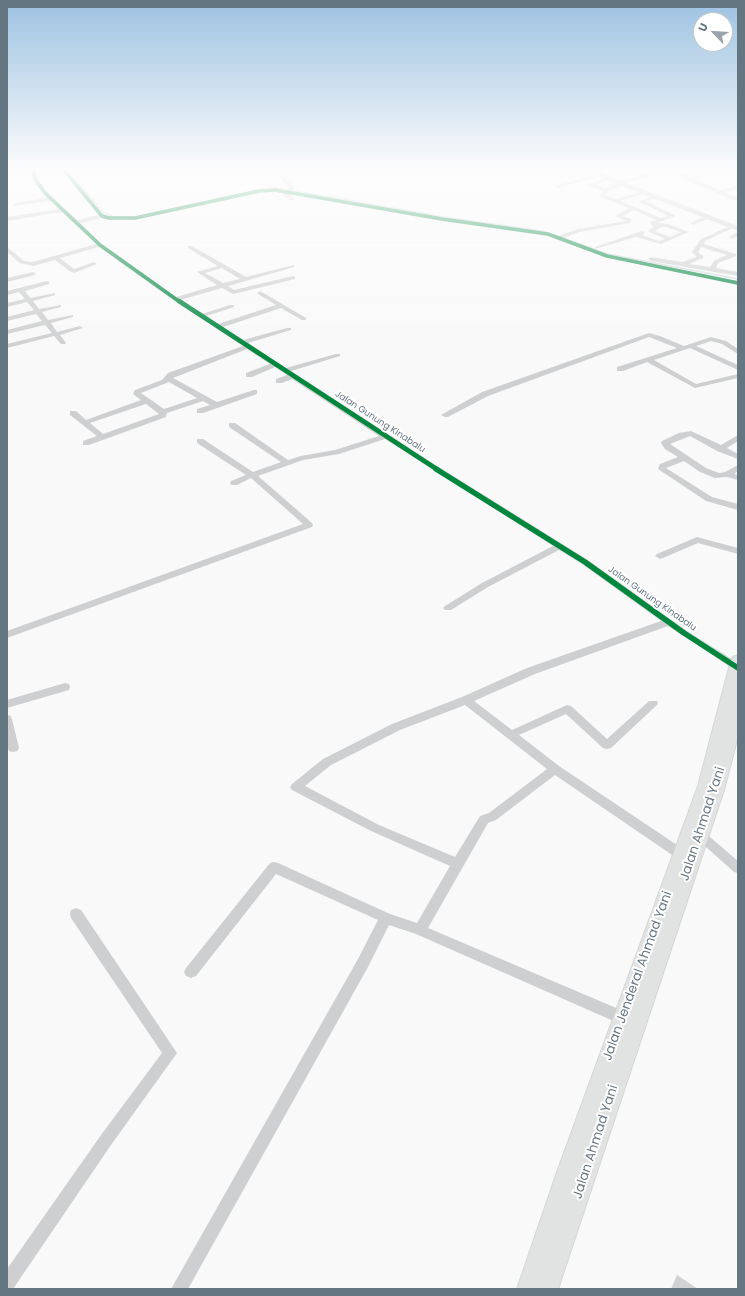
<!DOCTYPE html>
<html>
<head>
<meta charset="utf-8">
<style>
  body { margin:0 }
  #map { position:relative; width:745px; height:1296px; overflow:hidden; background:#f9f9f9; font-family:Poppins,sans-serif }
  canvas { display:block }
  .frame { position:absolute; inset:0; border:8px solid #657683; pointer-events:none }
  .north { position:absolute; left:693px; top:12px; width:40px; height:40px; box-sizing:border-box; background:#fff; border:1px solid #c1c8cd; border-radius:50%; rotate:295deg; font-size:11px; font-weight:700; line-height:16px; text-align:center; color:#657683 }
  .north::after { content:''; display:block; margin:auto; width:14px; height:18px; background:#99a4ac; clip-path:polygon(50% 0,100% 100%,50% 72%,0 100%) }
</style>
</head>
<body>
<div id="map">
<canvas width="745" height="1296"></canvas>
<div class="frame"></div>
<div class="north">U</div>
</div>
<script>
const g = document.querySelector('canvas').getContext('2d');
g.lineJoin = 'round';
function shape(rows) {
  const path = new Path2D();
  for (const r of rows) {
    path.moveTo(r[0], r[1]);
    for (let i = 2; i < r.length; i += 2) path.lineTo(r[i], r[i + 1]);
  }
  return path;
}
function strokePath(path, color, width, dash) {
  g.strokeStyle = color;
  g.lineWidth = width;
  g.lineCap = dash ? 'butt' : 'round';
  g.setLineDash(dash || []);
  g.stroke(path);
}
function fill(path, color) {
  g.fillStyle = color;
  g.fill(path, 'evenodd');
}
function write(font, color, halo, rows, align = 'center') {
  g.font = font + ' Poppins,sans-serif';
  g.lineWidth = 4;
  g.setLineDash([]);
  g.textBaseline = 'middle';
  g.strokeStyle = halo;
  g.fillStyle = color;
  for (const [text, x, y, turn = 0] of rows) {
    g.save();
    g.translate(x, y);
    g.rotate((+turn || 0) * Math.PI / 180);
    g.textAlign = isNaN(turn) ? turn : align;
    if (halo) g.strokeText(text, 0, 0);
    g.fillText(text, 0, 0);
    g.restore();
  }
}
strokePath(shape([
  [67,170,104,213,112,216],
  [274,188,286,189],
  [291,190,444,217,543,231],
  [554,235,608,254,738,279]
]), '#ced6d9', 1.5);
fill(shape([
  [677,1275,698,1289,671,1289]
]), '#d0d2d3');
const secondary = shape([
  [738,655,738,736,724,790,558,1289,517,1289,557,1172,698,786,731,660,733,657,738,655]
]);
strokePath(secondary, '#d5d6d7', 2);
fill(shape([
  [31,170,35,170,38,179,47,192,77,220,98,215,62,170,66,170,104,215,109,216,135,216,259,189,275,188,286,190,288,188,274,170,279,170,294,188,291,191,442,217,548,232,558,236,578,229,626,221,615,216,629,208,600,197,599,196,603,192,588,185,607,177,612,178,596,185,604,188,620,183,619,181,663,170,672,170,689,177,697,175,696,172,711,170,701,174,702,177,694,179,720,190,734,187,738,183,738,189,725,192,738,198,738,202,668,172,625,183,626,185,608,191,609,192,606,195,615,199,647,191,647,193,620,201,661,218,668,216,638,201,658,195,658,197,646,201,676,216,657,223,668,224,689,232,661,244,636,237,595,249,595,247,642,231,645,233,642,235,659,241,665,239,647,231,654,227,650,223,651,222,656,220,634,210,623,216,631,219,630,223,579,232,564,238,609,255,738,281,738,285,605,257,547,236,442,221,289,194,295,199,292,201,283,196,284,193,275,192,259,193,135,220,109,220,102,218,80,223,102,244,176,297,217,285,197,272,218,266,188,248,188,246,192,246,246,277,294,265,294,267,228,286,234,290,293,276,295,277,295,279,233,294,222,288,180,300,202,314,230,305,234,305,234,307,206,316,218,324,276,305,258,294,257,293,260,291,306,318,306,320,302,320,281,308,223,327,243,340,287,328,291,328,291,330,248,343,286,368,336,354,340,354,340,356,291,371,434,464,588,560,687,631,738,663,738,672,668,626,535,674,474,701,512,730,567,705,571,706,607,739,649,701,657,701,658,704,611,748,607,749,603,748,566,714,519,735,559,766,686,851,688,855,686,859,682,860,678,859,555,775,496,820,488,823,428,928,628,1013,630,1018,628,1023,623,1025,618,1023,416,934,389,925,368,967,188,1289,171,1289,358,959,378,920,276,874,196,976,191,978,186,976,184,972,186,968,270,863,274,862,278,863,390,914,417,923,450,866,371,831,292,790,290,787,292,784,323,759,392,724,462,697,527,668,661,621,582,564,559,550,488,587,451,610,445,610,443,608,445,606,482,583,553,546,385,439,339,454,303,460,258,476,312,523,313,525,312,527,7,638,7,631,303,524,251,478,237,485,231,485,230,483,231,481,246,475,197,443,197,439,203,439,253,472,281,462,229,427,229,423,235,423,288,460,301,456,335,450,379,436,292,379,282,383,276,383,276,379,287,375,275,367,252,377,246,377,246,373,270,364,247,349,173,378,217,402,254,390,257,390,257,394,203,413,197,413,197,409,210,405,203,401,167,413,166,417,89,445,83,445,83,441,97,436,70,415,70,411,76,411,86,420,141,400,133,394,135,390,162,380,168,373,243,346,173,300,99,247,60,258,74,269,94,262,97,264,74,273,68,270,55,260,33,266,20,263,7,252,7,247,24,261,33,262,96,244,62,212,7,221,7,217,59,209,50,201,13,206,12,205,15,203,47,198,32,179,31,170],
  [661,227,666,227,681,232,670,237,655,231,661,227],
  [222,268,240,279,223,283,205,273,222,268],
  [169,382,197,398,164,409,141,393,169,382],
  [146,404,159,414,103,434,90,423,146,404],
  [465,705,547,769,489,813,480,816,455,857,379,825,305,786,331,765,400,730,465,705],
  [600,173,602,174,602,176,558,188,555,186,600,173],
  [708,215,710,216,710,218,693,225,690,223,708,215],
  [730,226,735,227,705,241,704,244,736,254,736,256,718,263,716,268,738,272,738,276,651,261,648,259,651,257,682,262,697,257,692,252,701,239,730,226],
  [701,247,727,255,714,261,710,267,689,264,703,258,703,256,698,252,701,247],
  [738,232,738,236,732,239,729,237,738,232],
  [33,272,36,274,35,275,7,282,7,278,33,272],
  [47,281,49,282,49,284,25,291,30,298,55,293,55,295,33,301,39,309,61,305,61,307,42,312,48,320,73,315,73,317,51,323,57,332,80,326,83,328,60,335,66,343,65,344,61,344,54,336,7,348,7,344,52,333,45,325,7,334,7,330,42,321,36,314,7,321,7,317,34,310,27,302,7,307,7,303,25,299,19,292,7,295,7,291,47,281],
  [649,333,660,336,684,346,711,337,726,341,738,349,738,354,722,344,711,341,696,346,738,365,738,370,690,348,654,360,696,384,738,374,738,378,695,388,647,362,623,371,617,371,617,367,677,348,649,337,488,396,448,417,445,417,441,415,482,392,649,333],
  [691,431,721,445,738,435,738,441,727,448,738,454,738,459,717,451,690,436,670,444,706,468,719,473,725,472,738,465,738,471,734,474,738,475,738,480,727,477,715,478,700,472,684,461,666,468,712,497,738,504,738,510,706,501,658,469,660,464,678,457,665,449,661,443,662,441,679,433,691,431],
  [697,537,738,548,738,554,698,543,663,558,660,559,655,556,657,554,697,537],
  [65,683,69,684,70,687,69,690,7,708,7,700,65,683],
  [7,715,11,716,12,719,19,748,17,751,13,752,9,751,7,746,7,715],
  [700,830,704,832,738,861,738,873,734,872,696,838,694,835,696,832,700,830],
  [76,908,81,910,177,1053,111,1145,13,1289,7,1289,7,1269,101,1135,162,1053,71,918,70,914,71,910,76,908]
]), '#cecfd0');
fill(shape([
  [582,170,591,170,626,183,738,226,738,231,583,171,582,170]
]), '#cecfd0');
fill(secondary, '#e1e2e2');
strokePath(shape([
  [33,170,35,179,45,193,100,245,180,302],
  [64,170,102,216,109,218,135,218,259,191,275,190,442,219,548,234,607,256,738,283]
]), '#00873e', 3.5);
strokePath(shape([
  [179,301,438,470]
]), '#00873e', 4.5);
strokePath(shape([
  [436,469,585,562,684,633,738,668]
]), '#00873e', 5.5);
const sky = g.createLinearGradient(0, 0, 0, 351);
sky.addColorStop(0, '#9dc2e2');
sky.addColorStop(0.48, '#fcfcfc');
sky.addColorStop(1, '#fcfcfc00');
g.fillStyle = sky;
g.fillRect(0, 0, 745, 351);
write('9px', '#657683', '#fff', [
  ["Jalan Gunung Kinabalu",380,422,33],
  ["Jalan Gunung Kinabalu",652,599,35]
]);
write('13px', '#657683', '#fff', [
  ["Jalan Ahmad Yani",703,824,-72],
  ["Jalan Jenderal Ahmad Yani",638,976,-70],
  ["Jalan Ahmad Yani",596,1142,-72]
]);
</script>
</body>
</html>
